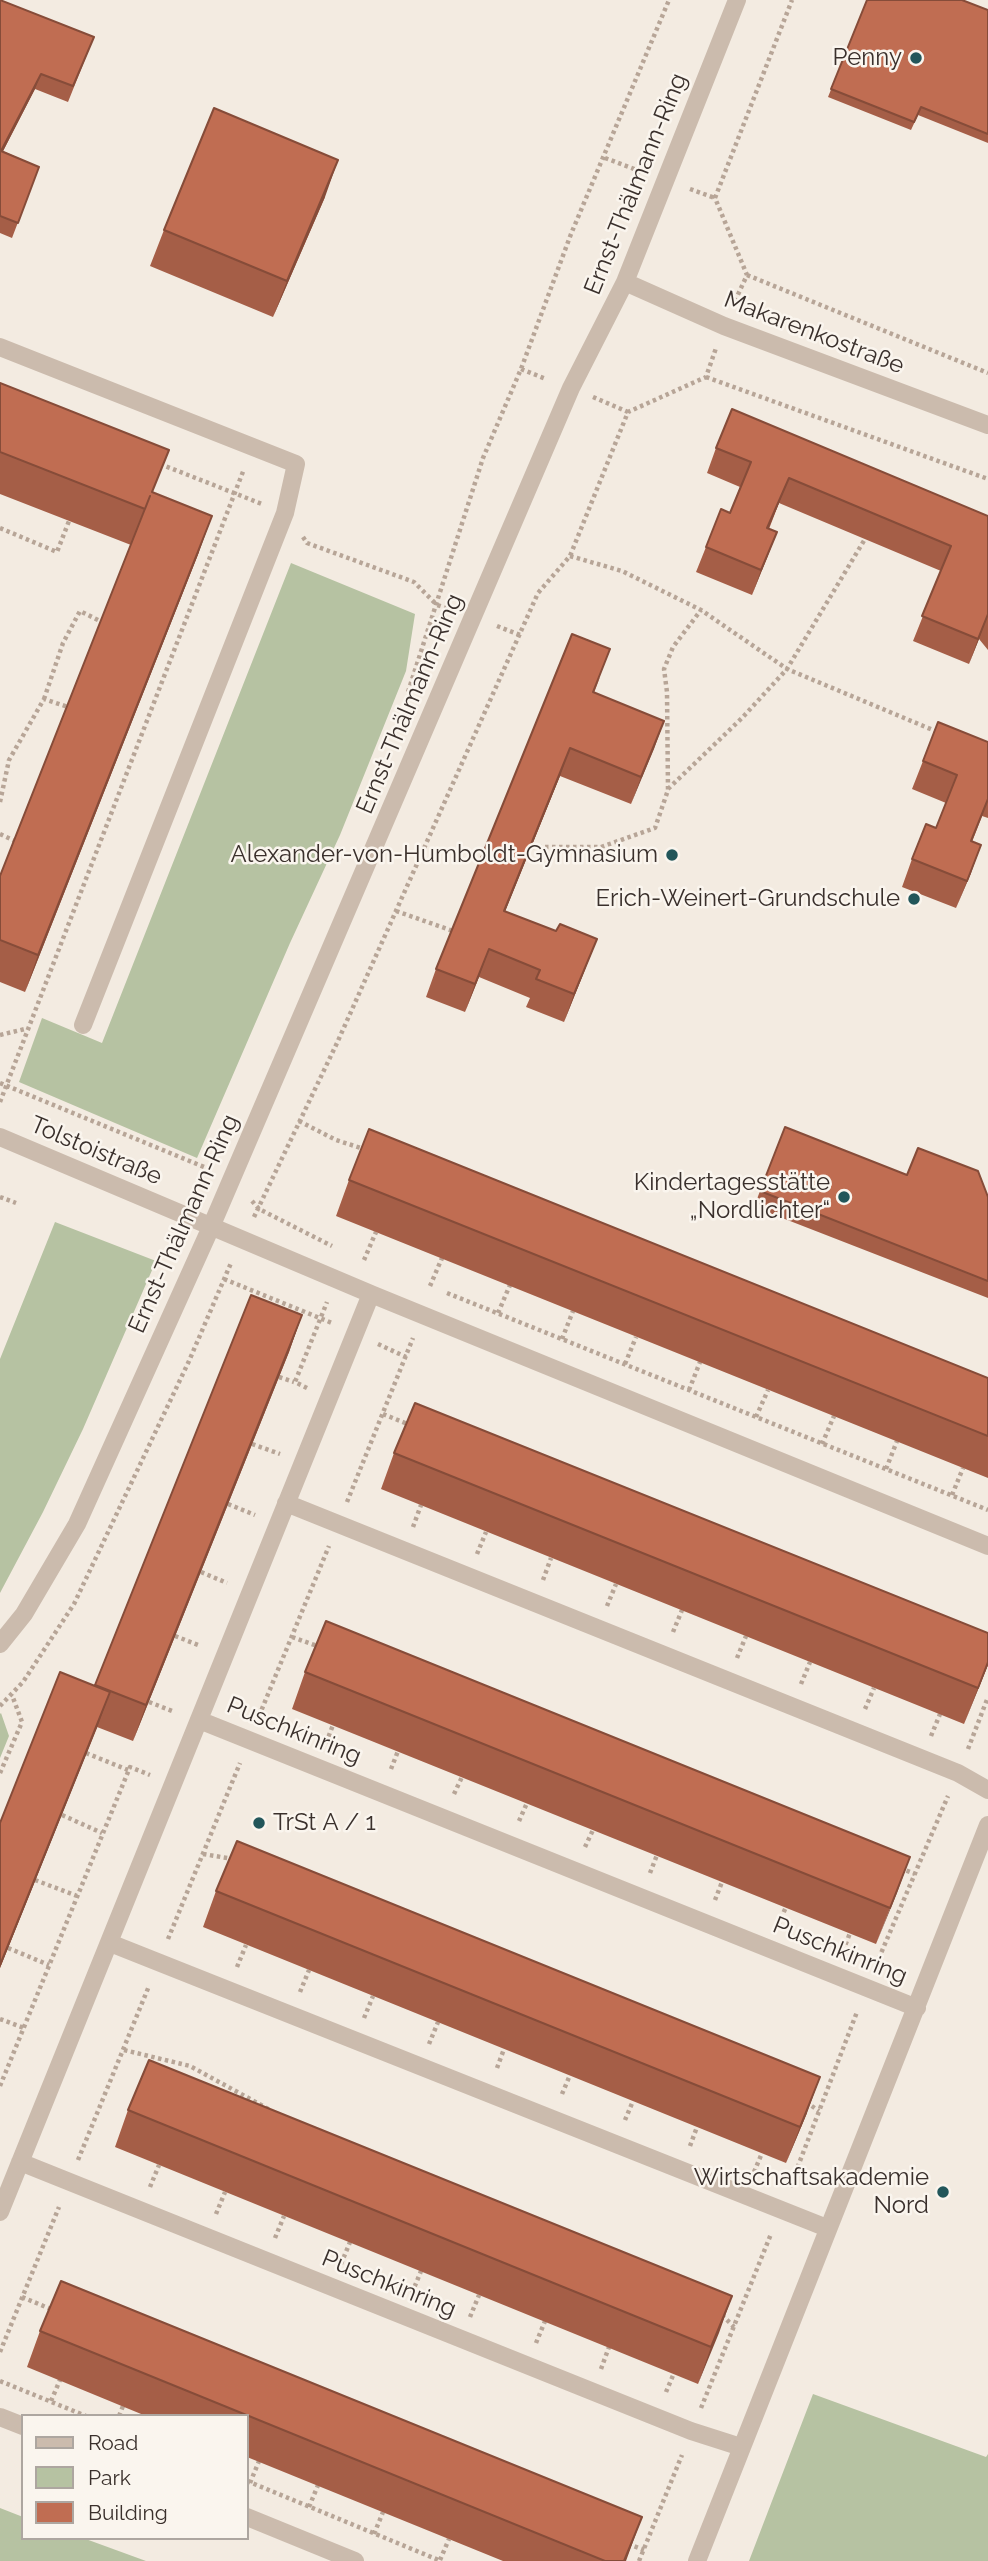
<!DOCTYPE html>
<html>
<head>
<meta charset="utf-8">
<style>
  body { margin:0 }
  #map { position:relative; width:988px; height:2561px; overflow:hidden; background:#f3ebe1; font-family:Raleway,sans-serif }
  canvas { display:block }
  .legend { position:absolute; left:21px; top:2414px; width:228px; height:126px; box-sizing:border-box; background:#faf5ee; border:2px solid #ada6a0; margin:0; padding:9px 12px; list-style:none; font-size:21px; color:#3a302c }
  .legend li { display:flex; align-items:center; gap:14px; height:35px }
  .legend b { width:35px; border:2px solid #ada6a0 }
</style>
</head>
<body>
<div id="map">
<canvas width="988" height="2561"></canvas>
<ul class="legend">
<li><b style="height:9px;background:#cbbbad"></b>Road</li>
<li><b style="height:19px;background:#b6c2a2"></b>Park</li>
<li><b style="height:19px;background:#c06d52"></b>Building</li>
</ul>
</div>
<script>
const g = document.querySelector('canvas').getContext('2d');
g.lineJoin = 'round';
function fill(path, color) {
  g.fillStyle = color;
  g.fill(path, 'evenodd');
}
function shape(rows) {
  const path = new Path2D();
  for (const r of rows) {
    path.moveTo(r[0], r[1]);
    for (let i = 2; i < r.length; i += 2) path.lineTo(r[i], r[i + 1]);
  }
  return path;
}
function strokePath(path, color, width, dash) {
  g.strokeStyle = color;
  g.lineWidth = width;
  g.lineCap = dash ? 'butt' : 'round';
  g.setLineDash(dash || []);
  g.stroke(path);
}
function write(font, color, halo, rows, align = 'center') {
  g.font = font + ' Raleway,sans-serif';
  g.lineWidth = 5;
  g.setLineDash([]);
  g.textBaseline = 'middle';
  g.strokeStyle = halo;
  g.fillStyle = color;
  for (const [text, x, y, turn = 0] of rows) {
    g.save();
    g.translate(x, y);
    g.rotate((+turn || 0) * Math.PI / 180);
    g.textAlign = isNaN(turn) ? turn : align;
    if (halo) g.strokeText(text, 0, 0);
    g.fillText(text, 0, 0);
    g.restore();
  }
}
fill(shape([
  [291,563,415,614,406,671,340,835,290,943,197,1158,19,1082,42,1018,102,1043],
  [55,1222,156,1261,83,1429,43,1512,0,1593,0,1359],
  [1,1713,9,1736,0,1758,0,1714],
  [813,2394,986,2457,988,2454,988,2561,749,2561],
  [0,2508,23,2517,23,2538,83,2538,146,2561,0,2561]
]), '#b6c2a2');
strokePath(shape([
  [605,158,642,172],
  [690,189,715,198],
  [747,275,988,373],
  [735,301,747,275,715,198,792,0],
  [521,369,546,379],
  [706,377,988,479],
  [593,397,628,412],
  [160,464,262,504],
  [0,528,57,552,69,521],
  [303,537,307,543,414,582,437,605,449,609],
  [570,556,622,571,701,610,787,669,940,733],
  [497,626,520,635],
  [408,692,483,458,521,369,571,234,669,0],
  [44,699,63,643,80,611,102,622],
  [668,789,742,718,787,669,865,539],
  [0,802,9,760,44,699,68,707],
  [0,834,15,841],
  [531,847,601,847,655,828,668,790,667,692,664,669,673,647,701,610],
  [396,911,453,931],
  [0,1035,25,1029],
  [0,1083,209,1169],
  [0,1102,244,469],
  [299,1121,336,1140,367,1150],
  [0,1197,16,1203],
  [252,1201,259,1209,332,1246],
  [254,1217,337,1043,538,593,570,556,628,412,706,377,716,348],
  [364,1260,376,1232],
  [224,1279,332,1323],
  [430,1286,442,1258],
  [447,1293,988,1510],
  [498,1313,510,1285],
  [562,1339,573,1311],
  [378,1344,406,1357],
  [625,1364,636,1337],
  [279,1377,294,1382],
  [307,1388,295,1382,327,1302],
  [689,1390,700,1362],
  [383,1414,410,1425],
  [756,1417,768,1390],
  [252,1444,280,1454],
  [822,1444,834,1416],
  [886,1469,897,1441],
  [952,1495,963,1468],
  [347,1502,413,1338],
  [228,1504,255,1515],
  [413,1527,421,1505],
  [477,1554,486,1532],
  [201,1572,227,1583],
  [543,1580,551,1558],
  [607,1606,616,1584],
  [673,1632,682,1610],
  [175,1636,201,1646],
  [292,1637,320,1647],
  [737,1658,746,1636],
  [801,1684,810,1662],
  [149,1702,175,1712],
  [0,1706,23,1682,74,1604,189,1361,231,1263],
  [865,1709,874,1688],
  [259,1716,329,1546],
  [931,1736,940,1714],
  [326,1743,333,1725],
  [968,1749,988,1697],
  [86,1753,128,1770],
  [391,1769,398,1751],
  [0,1773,22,1722,12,1695],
  [454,1794,462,1777],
  [62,1815,102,1833],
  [519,1821,527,1803],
  [585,1847,593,1830],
  [203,1854,233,1859],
  [900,1868,915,1874],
  [650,1873,657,1855],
  [35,1880,77,1896],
  [715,1900,722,1882],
  [778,1925,786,1907],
  [168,1939,240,1763],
  [8,1948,49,1965],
  [843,1951,850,1933],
  [876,1965,948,1796],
  [237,1967,246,1945],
  [300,1992,309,1970],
  [364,2018,373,1996],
  [0,2019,24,2028],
  [429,2044,438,2022],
  [124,2050,190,2066,272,2111],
  [497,2068,504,2049],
  [0,2086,130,1767,150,1775],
  [562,2094,570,2075],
  [806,2102,819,2111],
  [625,2120,633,2101],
  [690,2146,697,2127],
  [78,2160,149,1986],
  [754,2172,762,2153],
  [150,2187,159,2165],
  [790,2187,857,2012],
  [216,2214,225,2192],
  [275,2238,284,2216],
  [341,2264,350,2242],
  [412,2293,421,2271],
  [22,2297,53,2310],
  [722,2315,734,2327],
  [470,2317,479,2295],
  [536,2343,545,2321],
  [0,2352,59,2207],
  [601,2369,609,2347],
  [0,2381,86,2416],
  [666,2392,674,2373],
  [51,2401,60,2380],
  [701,2408,771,2234],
  [119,2416,123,2406],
  [247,2481,441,2561],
  [250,2483,259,2461],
  [309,2507,318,2485],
  [374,2534,383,2512],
  [628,2544,644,2550],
  [440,2560,449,2539],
  [639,2561,682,2455]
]), '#b7a597', 4.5, [3.5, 3.5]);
strokePath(shape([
  [625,282,724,326,988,425],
  [0,347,296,464,285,513,83,1025],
  [0,1137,371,1294,0,2212],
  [371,1294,988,1546],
  [286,1503,958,1773,988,1790],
  [0,1644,24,1614,77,1524,211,1227,571,388,625,282,737,0],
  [199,1720,917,2008],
  [110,1943,827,2228],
  [20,2162,691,2431,741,2447],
  [0,2417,23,2426],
  [247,2517,355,2561],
  [697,2561,988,1825]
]), '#cbbbad', 18);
fill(shape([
  [0,0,94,37,68,102,35,89,3,151,39,167,12,238,0,233],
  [867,0,988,10,988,143,918,115,911,130,828,97],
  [325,197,273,317,150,266,164,230],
  [0,383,153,492,199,552,25,992,0,982,0,876,131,545,0,494],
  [716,448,988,516,988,650,979,639,969,664,913,641,941,571,779,503,769,529,777,532,752,595,696,572,706,547,730,513,740,487,707,473],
  [600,677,594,693,664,721,631,804,560,776,505,911,586,967,564,1022,526,1007,530,998,479,977,465,1012,426,997,436,969],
  [988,742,988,818,982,816,972,842,971,873,956,908,902,887,912,859,936,828,946,803,912,789,923,761],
  [907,1175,988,1197,988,1298,754,1207,760,1191],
  [349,1180,988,1378,988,1478,336,1216],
  [302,1315,289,1352,133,1741,97,1727,0,1968,0,1823,94,1686],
  [394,1453,988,1665,964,1724,381,1489],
  [305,1672,910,1857,876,1944,292,1709],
  [216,1891,807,2113,786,2163,203,1927],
  [128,2110,732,2296,698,2384,115,2147],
  [40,2331,626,2561,503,2561,247,2457,247,2416,146,2416,27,2367]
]), '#a55e47');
fill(shape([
  [41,74,35,89,0,157,0,153],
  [338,160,325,197,273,317,287,281],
  [789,478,779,503,758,554,767,528],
  [212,516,199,552,25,992,38,955],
  [777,532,767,558,752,595,761,570],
  [988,614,979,639,969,664,978,639],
  [664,721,654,749,631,804,641,777],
  [570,748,560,776,494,939,504,911],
  [981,845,971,873,956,908,967,881],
  [597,939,586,967,564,1022,574,994],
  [489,949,479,977,465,1012,475,984],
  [302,1315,289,1352,133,1741,146,1705],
  [988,1662,988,1665,964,1724,978,1688],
  [110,1692,97,1728,0,1968,0,1965],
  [910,1857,897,1893,876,1944,890,1908],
  [820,2077,807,2113,786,2163,800,2127],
  [732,2296,719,2333,698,2384,711,2347],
  [642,2517,626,2561,624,2561]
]), '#864c39');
const building = shape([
  [0,0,94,37,73,86,41,74,1,151,39,167,18,223,0,216,0,0],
  [867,0,962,0,988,10,988,134,921,107,914,122,831,89,867,0],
  [214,108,338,160,287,281,164,230,214,108],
  [0,383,169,450,152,492,212,516,38,955,0,940,0,876,150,496,145,509,0,452,0,383],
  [732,409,988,516,988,614,978,639,922,616,951,546,789,478,767,528,777,532,761,570,706,547,721,509,730,513,751,462,716,448,732,409],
  [572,634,610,649,593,692,664,721,641,777,570,748,504,911,556,931,560,924,597,939,574,994,536,979,540,970,489,949,475,984,436,969,572,634],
  [938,722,988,742,988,799,971,841,981,845,967,881,912,859,926,824,936,828,957,775,923,761,938,722],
  [785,1127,907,1175,918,1148,978,1171,988,1197,988,1281,760,1191,785,1127],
  [369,1129,988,1378,988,1436,349,1180,369,1129],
  [251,1295,302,1315,146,1705,95,1685,251,1295],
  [415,1403,988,1633,988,1662,978,1688,394,1453,415,1403],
  [326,1621,910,1857,890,1908,305,1672,326,1621],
  [60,1672,110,1692,0,1965,0,1823,60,1672],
  [237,1841,820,2077,800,2127,216,1891,237,1841],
  [149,2060,732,2296,711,2347,128,2110,149,2060],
  [61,2281,642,2517,624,2561,605,2561,40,2331,61,2281]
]);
fill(building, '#c06d52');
strokePath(building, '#864c39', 2);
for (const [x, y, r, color] of [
  [916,58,7,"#22565a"],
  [672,855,7,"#22565a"],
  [914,899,7,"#22565a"],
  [844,1197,7,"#22565a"],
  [259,1823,7,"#22565a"],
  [943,2192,7,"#22565a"]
]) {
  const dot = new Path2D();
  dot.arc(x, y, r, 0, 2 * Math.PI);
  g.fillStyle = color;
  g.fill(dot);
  strokePath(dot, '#faf5ee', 2.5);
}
write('24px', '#3a302c', '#faf5ee', [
  ["Penny",902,58],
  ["Alexander-von-Humboldt-Gymnasium",658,855],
  ["Erich-Weinert-Grundschule",900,899],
  ["Kindertagesstätte",830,1183],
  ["„Nordlichter“",830,1211],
  ["TrSt A / 1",273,1823,"left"],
  ["Wirtschaftsakademie",929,2178],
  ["Nord",929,2206]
], 'right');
write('24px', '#3a302c', '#faf5ee', [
  ["Ernst-Thälmann-Ring",636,184,-68],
  ["Makarenkostraße",814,333,21],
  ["Ernst-Thälmann-Ring",410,704,-67],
  ["Tolstoistraße",96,1151,23],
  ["Ernst-Thälmann-Ring",184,1224,-66],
  ["Puschkinring",294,1731,22],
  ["Puschkinring",840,1951,22],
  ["Puschkinring",389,2284,22]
]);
</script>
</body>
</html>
